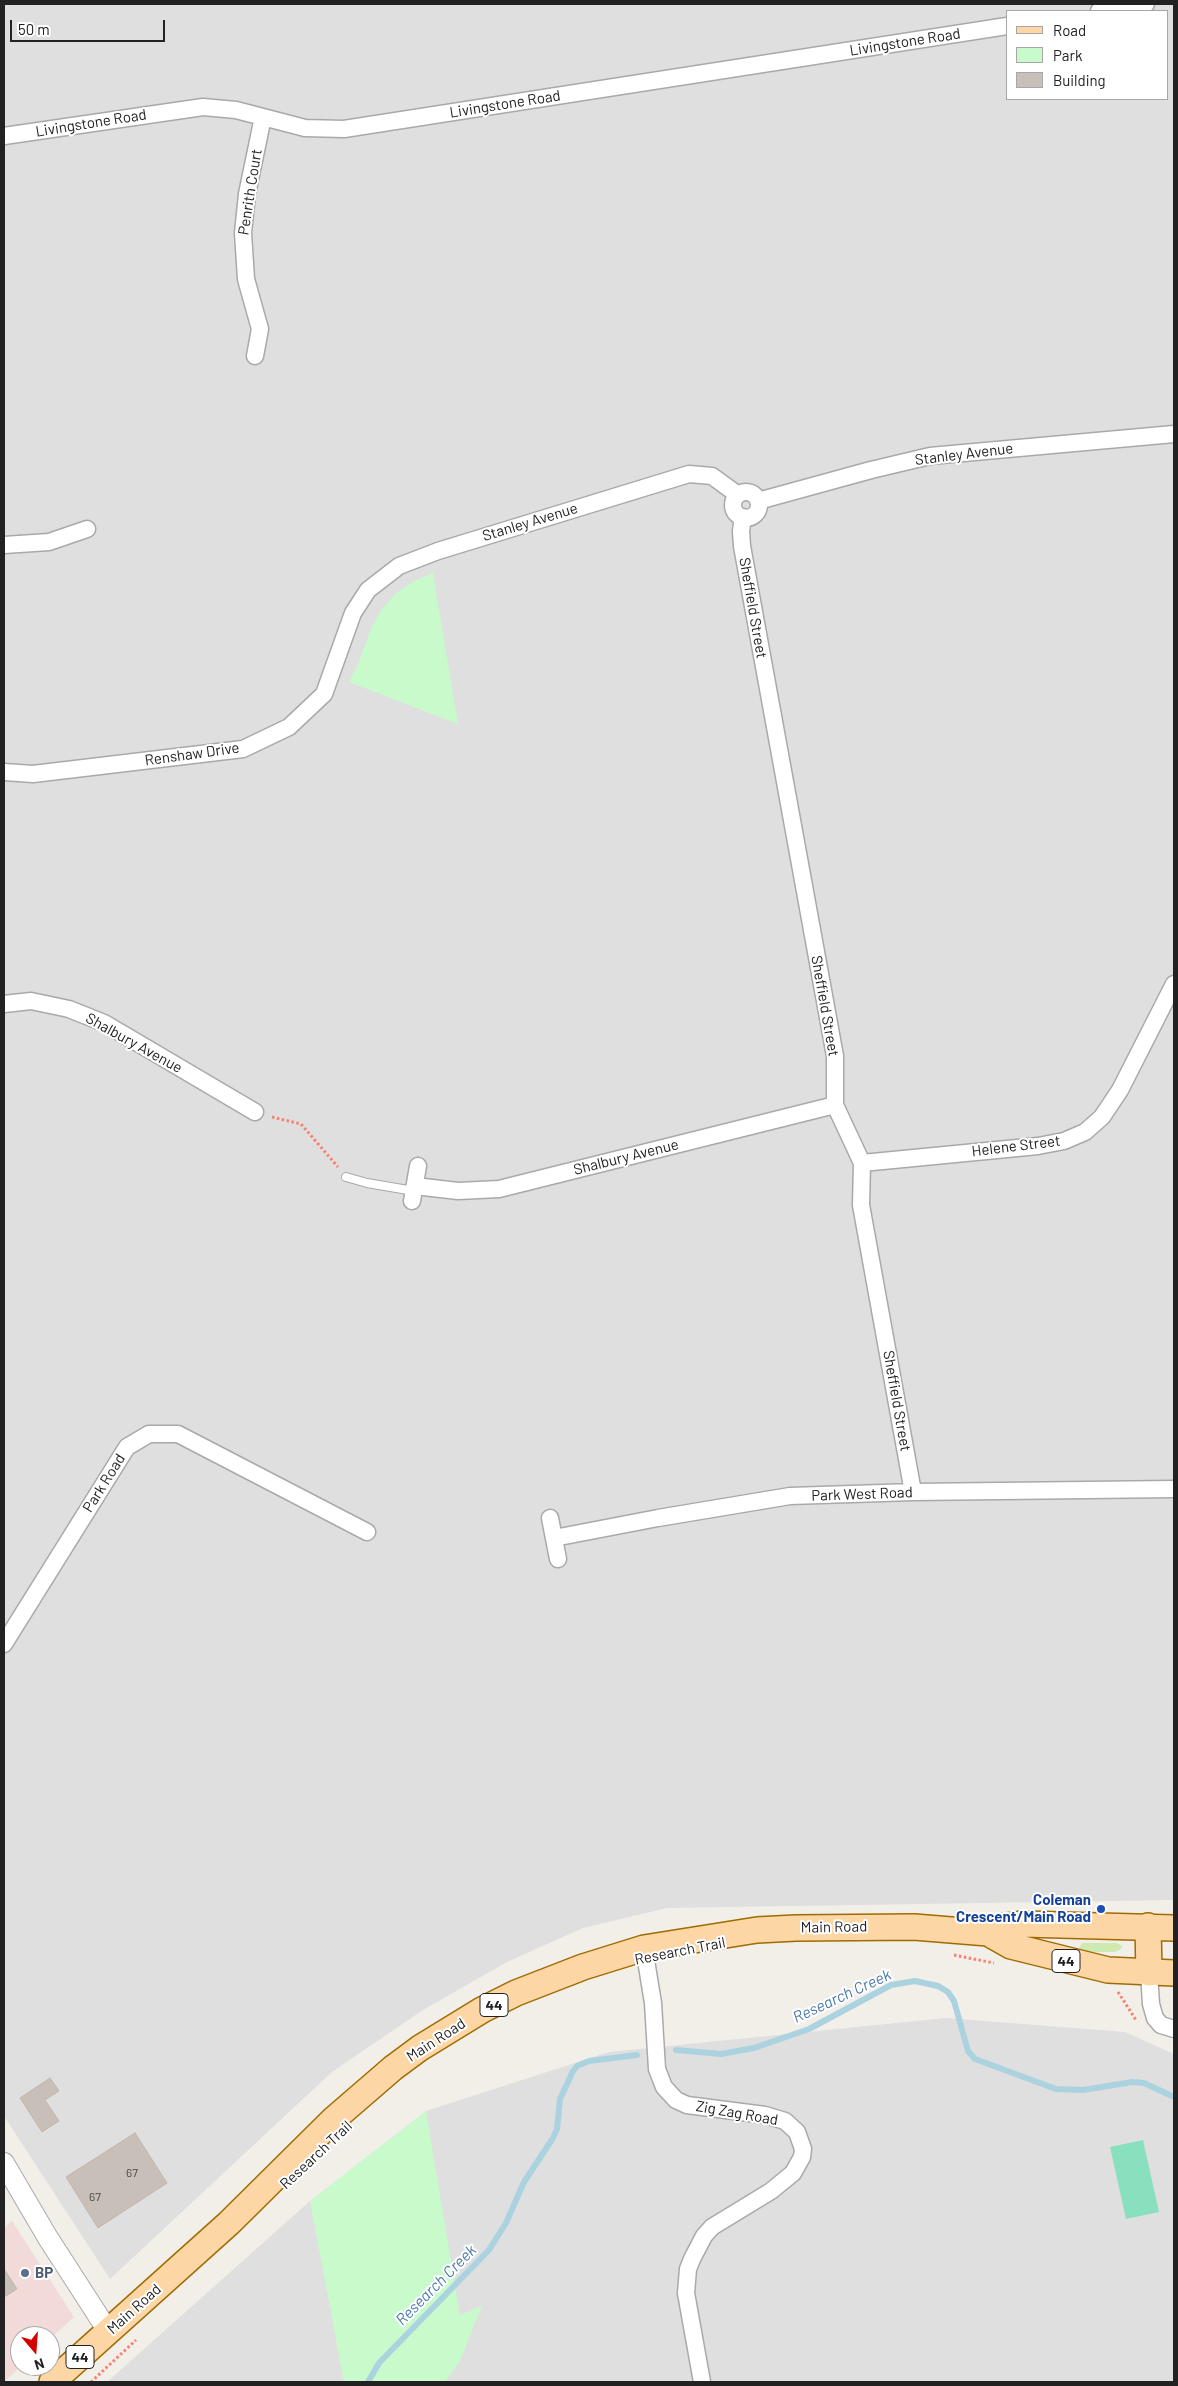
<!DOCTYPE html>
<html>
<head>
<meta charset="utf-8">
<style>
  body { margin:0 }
  #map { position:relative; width:1178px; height:2386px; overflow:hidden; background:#f2efe9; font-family:Barlow,sans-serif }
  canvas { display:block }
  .frame { position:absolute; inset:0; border:5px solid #222; pointer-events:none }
  .legend { position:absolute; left:1006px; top:10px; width:162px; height:90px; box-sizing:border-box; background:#fff; border:1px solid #a7a7a7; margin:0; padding:6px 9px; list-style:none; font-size:15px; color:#222 }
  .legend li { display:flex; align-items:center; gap:10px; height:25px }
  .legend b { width:25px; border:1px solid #a7a7a7 }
  .north { position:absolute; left:10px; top:2326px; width:50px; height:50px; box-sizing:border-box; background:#fff; border:1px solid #a7a7a7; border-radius:50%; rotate:162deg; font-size:14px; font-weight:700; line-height:20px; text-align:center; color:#222 }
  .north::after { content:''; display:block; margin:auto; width:18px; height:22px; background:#d40000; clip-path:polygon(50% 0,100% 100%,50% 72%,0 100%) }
  .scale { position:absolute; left:10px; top:20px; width:155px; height:22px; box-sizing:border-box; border:2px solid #222; border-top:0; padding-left:6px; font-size:15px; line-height:18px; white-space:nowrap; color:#222; -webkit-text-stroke:4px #fff; paint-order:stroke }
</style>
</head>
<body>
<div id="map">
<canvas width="1178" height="2386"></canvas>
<div class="frame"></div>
<ul class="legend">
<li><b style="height:6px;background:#fcd6a4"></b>Road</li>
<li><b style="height:14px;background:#c8facc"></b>Park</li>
<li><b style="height:14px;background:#c7bfb8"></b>Building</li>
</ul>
<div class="north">N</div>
<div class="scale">50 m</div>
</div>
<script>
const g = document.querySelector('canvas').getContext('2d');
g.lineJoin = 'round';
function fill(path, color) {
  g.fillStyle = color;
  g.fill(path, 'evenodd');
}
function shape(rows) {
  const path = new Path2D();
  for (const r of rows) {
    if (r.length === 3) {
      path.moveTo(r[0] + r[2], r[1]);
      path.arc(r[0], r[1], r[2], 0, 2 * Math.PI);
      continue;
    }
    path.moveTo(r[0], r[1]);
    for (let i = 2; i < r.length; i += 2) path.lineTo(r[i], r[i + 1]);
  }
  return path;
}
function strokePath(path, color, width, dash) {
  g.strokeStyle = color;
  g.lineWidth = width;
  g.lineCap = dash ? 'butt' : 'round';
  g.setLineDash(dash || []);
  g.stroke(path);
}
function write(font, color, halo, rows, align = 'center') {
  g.font = font + ' Barlow,sans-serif';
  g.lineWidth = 4;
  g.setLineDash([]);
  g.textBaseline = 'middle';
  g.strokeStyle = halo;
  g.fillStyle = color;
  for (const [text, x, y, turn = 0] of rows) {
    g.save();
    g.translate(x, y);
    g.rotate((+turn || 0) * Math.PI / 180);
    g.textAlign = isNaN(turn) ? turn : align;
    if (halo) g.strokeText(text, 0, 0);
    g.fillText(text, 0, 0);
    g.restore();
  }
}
fill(shape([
  [4,4,1174,4,1174,1900,667,1908,583,1928,507,1962,423,2010,332,2072,110,2279,4,2116],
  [1007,11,1167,11,1167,99,1007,99],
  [946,2018,1125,2032,1174,2054,1174,2382,107,2382,310,2201,426,2111,609,2052]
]), '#e0dfdf');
fill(shape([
  [12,2221,74,2317,50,2339,50,2336,20,2336,21,2366,4,2382,4,2228]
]), '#f2dad9');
fill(shape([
  [1082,1943,1117,1943,1122,1946,1121,1949,1115,1952,1093,1952,1079,1949]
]), '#cdebb0');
fill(shape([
  [433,573,458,724,349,682,358,664,372,626,382,609,396,593,414,581],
  [426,2111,460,2315,482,2306,460,2361,445,2382,344,2382,310,2201]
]), '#c8facc');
fill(shape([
  [1143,2140,1159,2212,1126,2219,1110,2147]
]), '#88e0be');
strokePath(shape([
  [676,2050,721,2054,754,2048,809,2029,891,1985,915,1981,938,1986,948,1992,954,2001,968,2051,975,2059,1056,2089,1083,2090,1132,2082,1144,2083,1174,2097],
  [368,2382,379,2363,489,2250,506,2223,524,2182,553,2138,557,2129,560,2099,573,2071,577,2066,589,2061,637,2055]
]), '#aad3df', 6);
const building = shape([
  [50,2078,59,2091,45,2100,59,2121,42,2132,20,2098,50,2078],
  [135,2133,167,2183,98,2228,66,2177,135,2133],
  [4,2269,17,2289,4,2297,4,2269]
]);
fill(building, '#c7bfb8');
strokePath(building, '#c4b6ab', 1);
const service = shape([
  [346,1177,367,1183,414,1191]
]);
const minor = shape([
  [1099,11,1146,4],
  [4,136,203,107,236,110,305,128,344,129,1007,26],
  [255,356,260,329,246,279,243,233,247,194,263,117],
  [746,505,13],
  [758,501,871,470,930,456,1174,434],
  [743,517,741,531,742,546,835,1056,835,1105,862,1163,861,1205,913,1492],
  [4,545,49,542,87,529],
  [4,772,33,774,243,749,289,727,324,694,353,613,368,590,399,566,438,551,689,474,712,476,738,495],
  [4,1004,31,1001,69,1009,104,1023,255,1112],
  [862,1163,1038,1146,1064,1141,1085,1132,1102,1117,1120,1090,1174,984],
  [415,1186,458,1191,499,1189,835,1105],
  [412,1201,418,1166],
  [550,1518,558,1559],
  [554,1538,658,1518,790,1496,913,1492,1174,1489],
  [4,1644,127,1447,149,1434,178,1434,367,1532],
  [644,1948,653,2003,657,2069,664,2087,676,2100,687,2105,765,2115,785,2121,797,2132,803,2149,802,2157,793,2173,771,2191,712,2227,704,2236,692,2259,688,2269,686,2293,702,2382],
  [1149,1973,1151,2004,1155,2018,1161,2025,1174,2029]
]);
const tertiary = shape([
  [4,2163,48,2238,108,2331]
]);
const primary = shape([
  [1148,1926,1149,1973],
  [988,1933,1000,1927,1023,1924,1174,1928],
  [52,2382,229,2223,334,2119,393,2068,420,2048,482,2010,516,1993,583,1967,644,1948,757,1930,796,1928,914,1927,988,1933,1011,1946,1108,1970,1174,1973]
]);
strokePath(service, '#a9a9a9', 10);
strokePath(minor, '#a9a9a9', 19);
strokePath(tertiary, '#a9a9a9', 22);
strokePath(primary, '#a06b00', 28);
strokePath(shape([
  [272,1117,301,1124,338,1167],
  [954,1955,994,1963],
  [1118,1992,1136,2020],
  [91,2382,136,2340]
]), '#fa8072', 3, [2.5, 2.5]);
strokePath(service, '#fff', 8);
strokePath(minor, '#fff', 16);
strokePath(tertiary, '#fff', 20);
strokePath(primary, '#fcd6a4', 25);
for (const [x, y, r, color] of [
  [1101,1909,5,"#1a4fb4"],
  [25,2273,5,"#5c6f8a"]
]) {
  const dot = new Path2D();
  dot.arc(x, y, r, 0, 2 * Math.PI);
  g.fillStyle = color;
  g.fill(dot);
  strokePath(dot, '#fff', 2);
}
write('12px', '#4b4948', null, [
  ["67",132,2173],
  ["67",95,2197]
]);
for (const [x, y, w] of [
  [1066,1961,28],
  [494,2005,28],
  [80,2357,28]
]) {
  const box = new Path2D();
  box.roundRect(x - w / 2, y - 11.5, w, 23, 4);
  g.fillStyle = '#fff';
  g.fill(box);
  strokePath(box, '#222', 1);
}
write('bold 14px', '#222', null, [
  ["44",1066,1961],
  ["44",494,2005],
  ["44",80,2357]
]);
write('15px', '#222', '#fff', [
  ["Livingstone Road",905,42,-9],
  ["Livingstone Road",505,104,-9],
  ["Livingstone Road",91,123,-9],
  ["Penrith Court",250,192,-81],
  ["Stanley Avenue",964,454,-7],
  ["Stanley Avenue",530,522,-17],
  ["Sheffield Street",753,608,80],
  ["Renshaw Drive",192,754,-8],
  ["Sheffield Street",825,1006,80],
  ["Shalbury Avenue",134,1043,29],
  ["Helene Street",1016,1146,-7],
  ["Shalbury Avenue",626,1157,-14],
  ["Sheffield Street",897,1401,80],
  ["Park Road",104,1483,-58],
  ["Park West Road",862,1494,-2],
  ["Main Road",834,1927,-1],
  ["Research Trail",680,1951,-11],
  ["Main Road",436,2040,-33],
  ["Zig Zag Road",737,2113,10],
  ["Research Trail",316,2155,-43],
  ["Main Road",134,2309,-42]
]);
write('bold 15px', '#164399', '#fff', [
  ["Coleman",1091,1900],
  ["Crescent/Main Road",1091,1917]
], 'right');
write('bold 15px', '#4e5e75', '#fff', [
  ["BP",35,2273]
], 'left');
write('italic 16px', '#4a7aab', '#fff', [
  ["Research Creek",842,1996,-25],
  ["Research Creek",436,2285,-45]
]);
</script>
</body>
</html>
